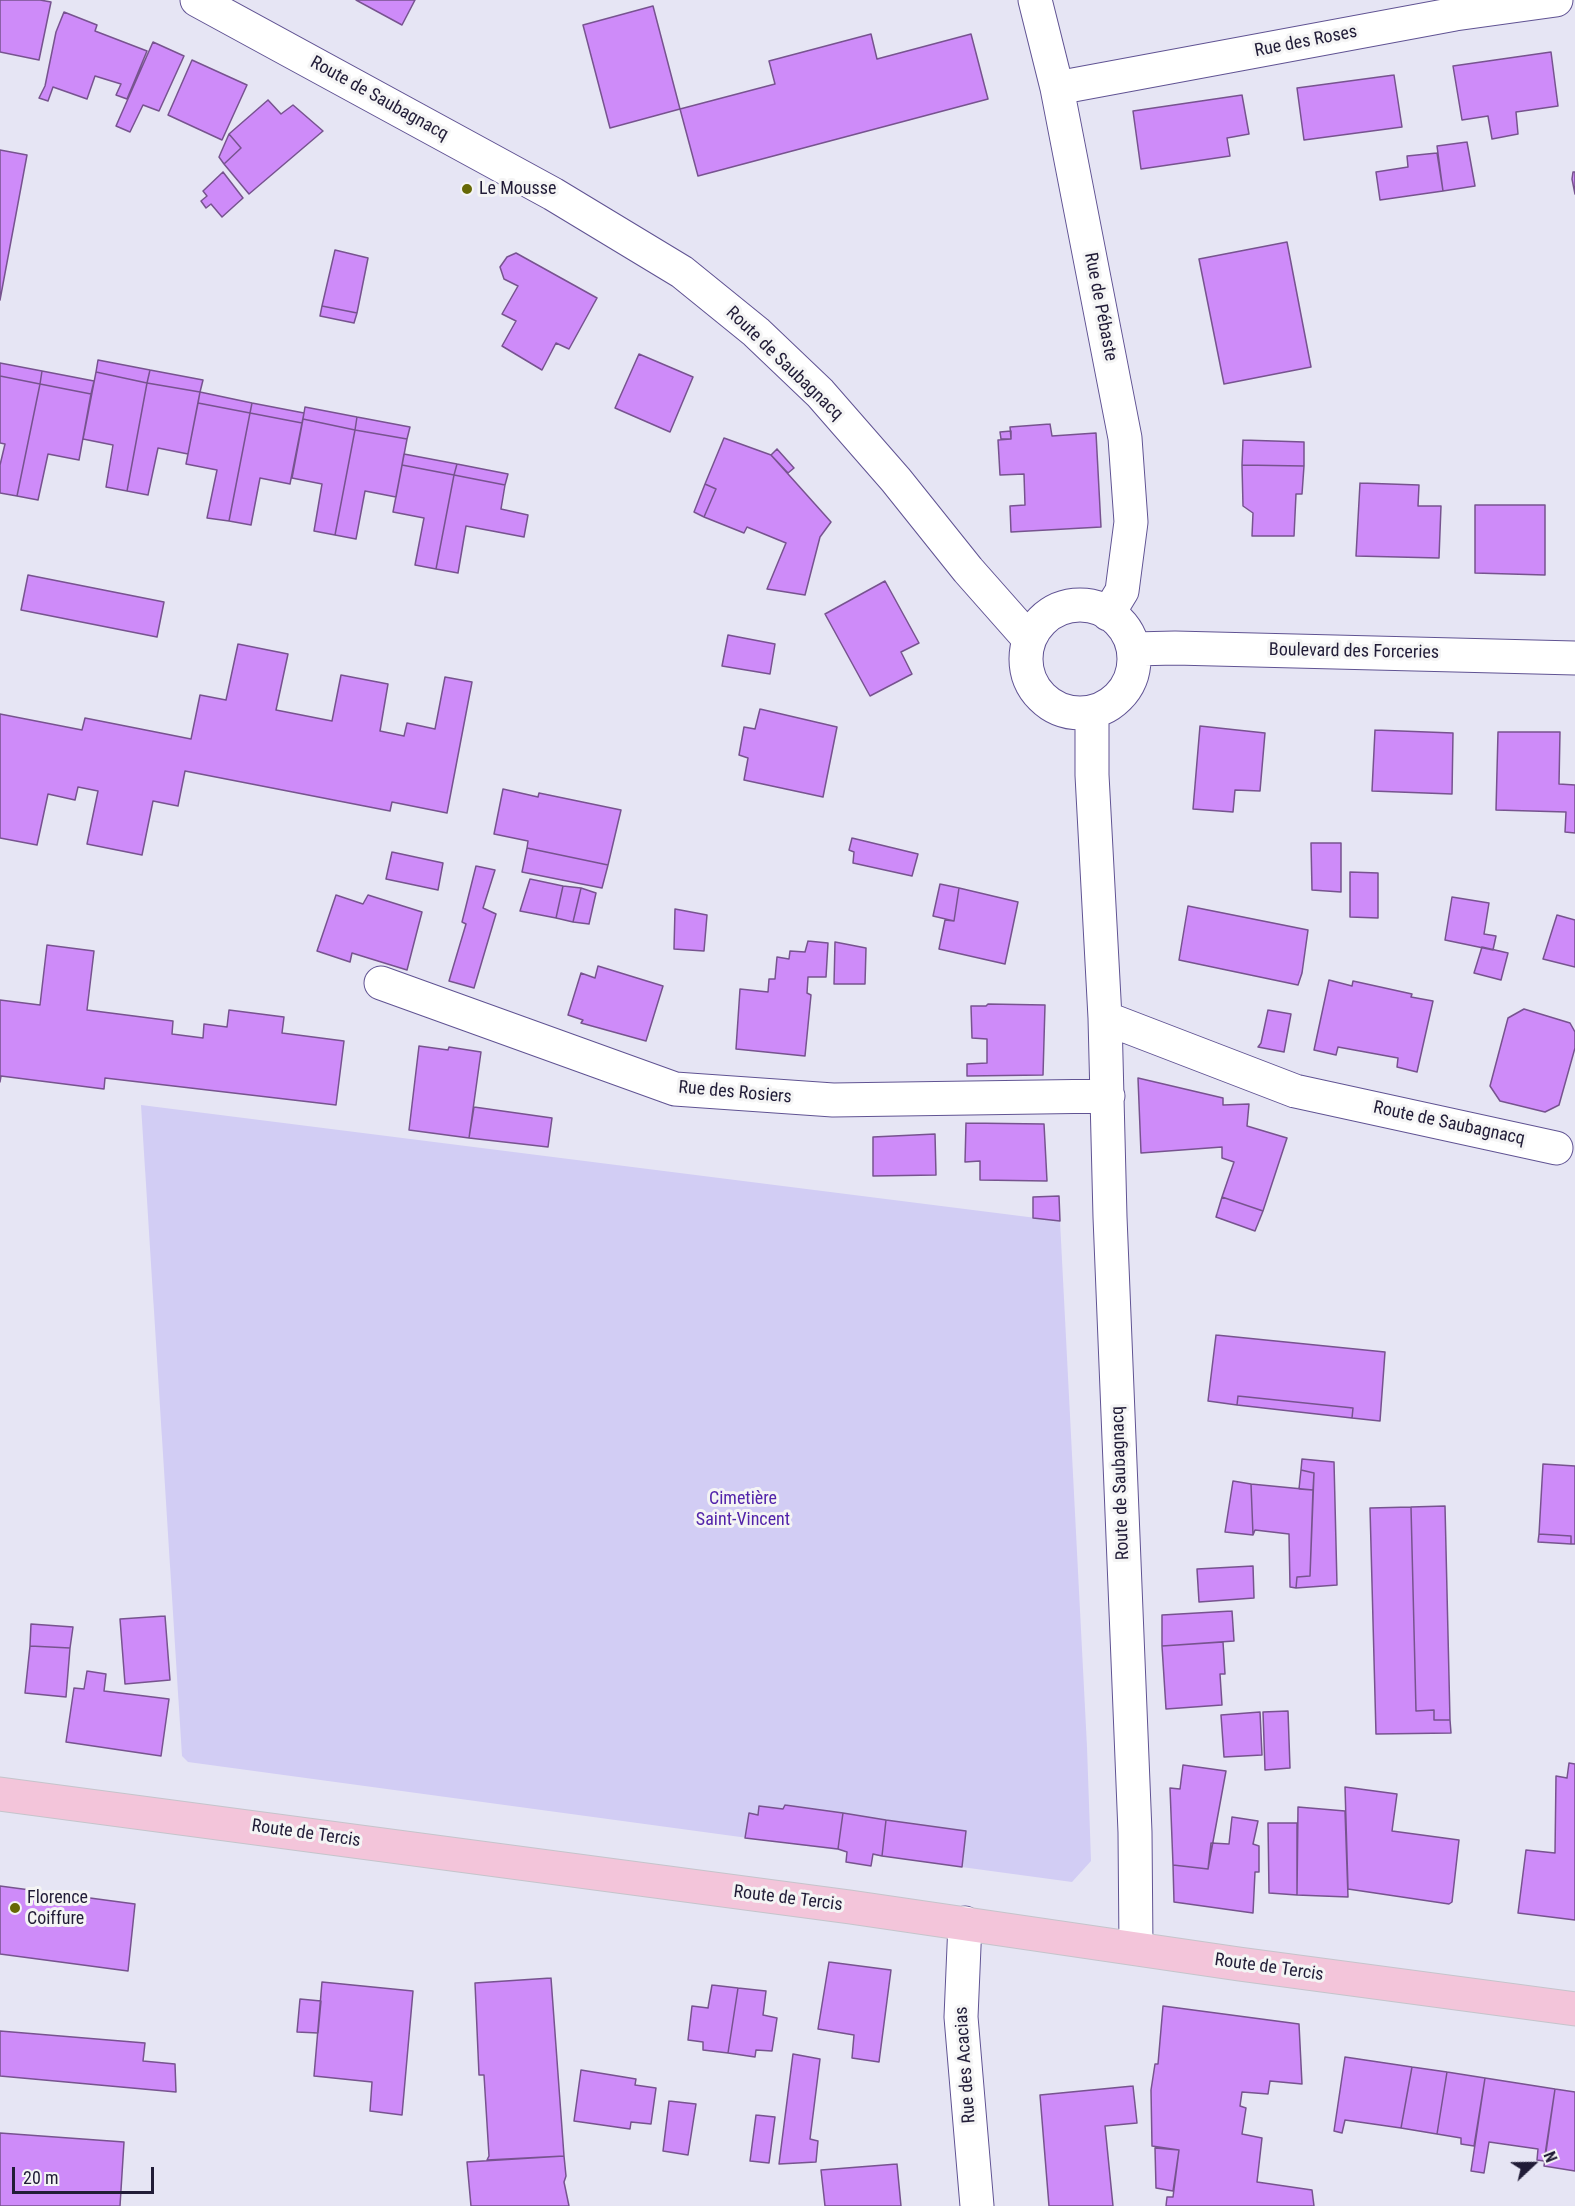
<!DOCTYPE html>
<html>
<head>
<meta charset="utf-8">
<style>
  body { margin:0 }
  #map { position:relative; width:1575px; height:2206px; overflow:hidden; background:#e6e5f4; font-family:"Roboto Condensed",sans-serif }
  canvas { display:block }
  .north { position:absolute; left:1503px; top:2134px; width:60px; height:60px; -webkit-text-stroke:4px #f4f4f4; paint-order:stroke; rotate:68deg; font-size:16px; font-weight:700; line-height:24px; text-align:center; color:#211c37 }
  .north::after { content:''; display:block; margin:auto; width:21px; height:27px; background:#211c37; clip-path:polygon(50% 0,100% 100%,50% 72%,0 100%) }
  .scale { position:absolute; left:12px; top:2167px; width:142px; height:27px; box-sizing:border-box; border:3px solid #211c37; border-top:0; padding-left:8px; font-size:18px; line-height:21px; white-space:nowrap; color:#211c37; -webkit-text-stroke:4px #f4f4f4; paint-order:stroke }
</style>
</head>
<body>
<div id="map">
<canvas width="1575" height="2206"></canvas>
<div class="north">N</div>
<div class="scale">20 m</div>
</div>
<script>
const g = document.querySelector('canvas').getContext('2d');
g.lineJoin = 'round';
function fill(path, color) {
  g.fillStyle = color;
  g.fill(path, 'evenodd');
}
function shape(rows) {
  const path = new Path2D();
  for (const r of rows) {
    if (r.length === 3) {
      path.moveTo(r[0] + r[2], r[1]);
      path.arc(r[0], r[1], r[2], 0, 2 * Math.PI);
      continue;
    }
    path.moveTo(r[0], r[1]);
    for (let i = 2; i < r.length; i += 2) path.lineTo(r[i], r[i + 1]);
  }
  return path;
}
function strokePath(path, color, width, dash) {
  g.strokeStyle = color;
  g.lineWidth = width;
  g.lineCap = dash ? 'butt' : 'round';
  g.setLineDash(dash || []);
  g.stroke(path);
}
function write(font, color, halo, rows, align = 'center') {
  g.font = font + ' "Roboto Condensed",sans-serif';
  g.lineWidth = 6;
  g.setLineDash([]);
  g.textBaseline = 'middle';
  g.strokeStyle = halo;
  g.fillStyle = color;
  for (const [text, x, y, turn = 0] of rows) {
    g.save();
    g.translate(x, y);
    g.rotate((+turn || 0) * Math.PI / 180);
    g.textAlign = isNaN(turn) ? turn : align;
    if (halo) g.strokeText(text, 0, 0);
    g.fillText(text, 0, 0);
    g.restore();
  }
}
fill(shape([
  [141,1105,1060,1221,1087,1747,1091,1861,1072,1882,188,1762,182,1756]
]), '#d2cdf4');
const building = shape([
  [0,0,40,0,51,2,39,60,0,52,0,0],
  [356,0,415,0,402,25,356,0],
  [653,6,680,109,610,128,583,25,653,6],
  [64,12,97,25,95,31,147,51,127,99,116,95,121,84,95,76,87,99,53,87,48,101,39,98,45,86,56,32,64,12],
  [871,34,877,59,971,34,988,99,698,176,680,109,775,84,769,61,871,34],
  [153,42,184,56,159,111,143,105,130,132,116,126,153,42],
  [1551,52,1558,106,1516,112,1518,134,1492,139,1488,116,1462,120,1453,66,1551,52],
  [192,60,247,85,222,140,168,115,192,60],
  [1394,75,1402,127,1304,140,1297,88,1394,75],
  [1242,95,1249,134,1227,138,1230,156,1141,169,1133,111,1242,95],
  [268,100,281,114,293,105,323,131,249,194,224,164,241,148,229,134,268,100],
  [229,134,241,148,224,164,219,157,229,134],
  [1467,142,1475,186,1443,191,1437,146,1467,142],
  [0,150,27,155,0,300,0,150],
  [1437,153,1443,191,1380,200,1376,172,1408,167,1407,156,1437,153],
  [223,172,243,198,222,217,211,204,206,208,201,201,207,196,203,191,223,172],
  [1573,172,1575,172,1575,194,1572,179,1573,172],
  [1287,242,1311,367,1224,384,1199,259,1287,242],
  [335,250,368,258,357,313,322,306,335,250],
  [516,253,597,298,569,349,556,343,542,370,502,346,516,321,502,314,518,286,504,279,500,267,507,257,516,253],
  [322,306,357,313,354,323,320,316,322,306],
  [639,354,693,377,670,432,615,408,639,354],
  [98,360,150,370,147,383,96,372,98,360],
  [0,363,42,371,40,384,0,376,0,363],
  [150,370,203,380,200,392,147,383,150,370],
  [42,371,94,381,91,394,40,384,42,371],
  [96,372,147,383,127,491,106,487,113,445,83,439,96,372],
  [0,376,40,384,17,496,0,493,0,465,5,444,0,443,0,376],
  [147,383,200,392,188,454,158,448,148,495,127,491,147,383],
  [40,384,91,394,79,460,48,454,38,500,17,496,40,384],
  [200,392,252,403,250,413,198,403,200,392],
  [198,403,250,413,229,521,207,518,217,470,186,464,198,403],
  [252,403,304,413,302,423,250,413,252,403],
  [305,407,357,417,355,430,303,419,305,407],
  [250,413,302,423,290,484,260,478,251,525,229,521,250,413],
  [357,417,410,427,407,439,355,430,357,417],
  [303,419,355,430,335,535,314,531,322,484,292,478,303,419],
  [1050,424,1052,436,1096,433,1101,527,1011,532,1010,506,1025,505,1024,474,1000,475,998,440,1011,439,1010,427,1050,424],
  [355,430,407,439,396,497,365,491,356,539,335,535,355,430],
  [1011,431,1011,439,1001,439,1000,432,1011,431],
  [724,438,771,455,831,522,820,537,805,595,767,589,786,543,747,527,744,533,704,517,716,489,705,484,724,438],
  [1243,440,1304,442,1304,466,1242,465,1243,440],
  [777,449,794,468,788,473,771,455,777,449],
  [404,454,457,464,454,475,402,465,404,454],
  [457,464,508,474,505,485,454,475,457,464],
  [402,465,454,475,436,569,415,565,424,518,393,512,402,465],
  [1242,465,1304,466,1302,494,1296,494,1294,536,1252,536,1253,513,1243,506,1242,465],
  [454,475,505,485,501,509,528,515,524,537,466,526,458,573,436,569,454,475],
  [1360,483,1419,485,1418,506,1441,506,1439,558,1356,556,1360,483],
  [705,484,716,489,704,517,694,512,705,484],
  [1475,505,1545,505,1545,575,1475,573,1475,505],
  [28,575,164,602,157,637,21,610,28,575],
  [885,581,919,643,901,652,912,674,870,696,825,614,885,581],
  [728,635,775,644,770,674,722,666,728,635],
  [238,644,288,654,276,710,332,721,341,675,388,684,380,731,404,736,407,723,435,729,445,677,472,682,447,813,392,802,390,811,185,771,178,806,153,801,142,855,87,844,98,791,78,787,75,800,48,794,37,845,0,838,0,714,82,730,85,718,191,739,200,695,226,700,238,644],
  [760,709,837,727,823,797,744,780,748,758,739,755,744,727,755,729,760,709],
  [1200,726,1265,733,1260,791,1235,790,1233,812,1193,809,1200,726],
  [1375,730,1453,733,1452,794,1372,791,1375,730],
  [1498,732,1560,732,1559,784,1575,785,1575,833,1565,832,1566,812,1496,810,1498,732],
  [503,789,538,797,539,793,621,810,608,865,527,848,528,841,494,834,503,789],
  [852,838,918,854,912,876,853,863,854,852,849,850,852,838],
  [1311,843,1341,843,1341,892,1312,890,1311,843],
  [527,848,608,865,602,888,522,872,527,848],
  [392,852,443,863,438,890,386,879,392,852],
  [476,866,495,870,483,908,496,914,474,988,449,981,466,924,462,922,476,866],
  [1350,872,1378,873,1378,918,1350,917,1350,872],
  [530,879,563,886,556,918,520,911,530,879],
  [940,884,959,888,954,921,933,916,940,884],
  [563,886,581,888,573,922,556,918,563,886],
  [581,888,596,893,589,924,573,922,581,888],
  [959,888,1018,902,1005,964,939,949,945,920,954,921,959,888],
  [336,895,363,904,368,895,422,912,407,970,352,953,350,962,317,951,336,895],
  [1452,897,1489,903,1484,934,1496,936,1493,950,1445,940,1452,897],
  [1188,906,1308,930,1302,973,1298,985,1179,960,1188,906],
  [675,909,707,915,704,951,674,949,675,909],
  [1557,915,1575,920,1575,967,1543,959,1557,915],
  [808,941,828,943,826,977,808,977,807,993,811,995,805,1056,736,1049,740,989,768,992,769,979,775,979,777,957,789,959,790,951,805,952,808,941],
  [835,942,866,948,865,984,834,984,835,942],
  [47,945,94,951,87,1010,173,1021,172,1034,203,1038,204,1024,227,1027,229,1010,284,1017,282,1033,344,1041,336,1105,105,1078,104,1089,1,1076,0,1082,0,1000,40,1005,47,945],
  [1482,947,1508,953,1501,980,1474,973,1482,947],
  [598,966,663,986,646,1041,581,1023,583,1020,568,1015,581,973,595,978,598,966],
  [1329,980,1352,986,1353,981,1412,994,1411,997,1433,1001,1417,1072,1397,1067,1398,1058,1338,1047,1336,1055,1314,1050,1329,980],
  [988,1004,1045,1005,1043,1075,967,1076,967,1064,987,1063,987,1039,972,1038,971,1006,986,1006,988,1004],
  [1524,1009,1570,1023,1575,1032,1575,1048,1559,1105,1545,1112,1500,1101,1490,1086,1508,1018,1524,1009],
  [1268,1010,1291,1014,1284,1052,1258,1047,1261,1043,1268,1010],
  [419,1046,448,1050,449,1047,481,1052,469,1138,409,1130,419,1046],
  [1138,1078,1223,1098,1223,1105,1249,1104,1247,1126,1287,1138,1263,1211,1222,1197,1234,1162,1222,1158,1222,1147,1141,1153,1138,1078],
  [474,1107,552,1118,548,1147,469,1138,474,1107],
  [966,1123,1044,1124,1047,1181,980,1180,980,1161,965,1162,966,1123],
  [935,1134,936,1175,873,1176,873,1137,935,1134],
  [1059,1196,1060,1221,1033,1218,1033,1197,1059,1196],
  [1222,1197,1263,1211,1255,1231,1216,1217,1222,1197],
  [1216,1335,1385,1352,1380,1421,1352,1418,1353,1408,1238,1396,1237,1405,1208,1401,1216,1335],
  [1238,1396,1353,1408,1352,1418,1237,1405,1238,1396],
  [1302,1459,1334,1462,1337,1585,1296,1588,1297,1577,1310,1576,1314,1473,1301,1470,1302,1459],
  [1543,1464,1575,1466,1575,1544,1571,1544,1571,1536,1539,1534,1543,1464],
  [1301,1470,1314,1473,1313,1490,1299,1489,1301,1470],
  [1233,1481,1251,1484,1253,1535,1225,1532,1233,1481],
  [1251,1484,1313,1490,1310,1576,1297,1577,1296,1588,1290,1587,1289,1534,1255,1530,1253,1535,1251,1484],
  [1445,1506,1450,1720,1434,1720,1434,1710,1416,1711,1411,1507,1445,1506],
  [1411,1507,1416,1711,1434,1710,1434,1720,1450,1720,1451,1733,1376,1734,1370,1508,1411,1507],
  [1539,1534,1571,1536,1571,1544,1538,1542,1539,1534],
  [1253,1566,1254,1598,1199,1602,1197,1569,1253,1566],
  [1232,1611,1234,1641,1162,1646,1162,1615,1232,1611],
  [165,1616,170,1680,125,1684,120,1619,165,1616],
  [31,1624,73,1627,70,1648,30,1646,31,1624],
  [1223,1642,1225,1674,1220,1674,1222,1705,1166,1709,1162,1646,1223,1642],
  [30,1646,70,1648,66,1697,25,1693,30,1646],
  [87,1671,106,1674,104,1691,169,1699,161,1756,66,1742,74,1688,84,1689,87,1671],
  [1288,1711,1290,1768,1265,1770,1263,1712,1288,1711],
  [1260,1712,1262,1755,1224,1757,1221,1715,1260,1712],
  [1569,1763,1575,1764,1575,1920,1518,1913,1526,1850,1555,1853,1556,1776,1567,1778,1569,1763],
  [1183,1765,1226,1771,1208,1869,1173,1865,1170,1788,1180,1789,1183,1765],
  [1345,1787,1397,1794,1392,1831,1459,1840,1452,1902,1449,1904,1348,1889,1345,1787],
  [785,1805,843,1813,838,1849,745,1838,749,1813,758,1815,759,1806,783,1809,785,1805],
  [1298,1807,1345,1811,1348,1897,1297,1895,1298,1807],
  [843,1813,886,1820,882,1856,873,1854,871,1866,846,1862,847,1852,838,1849,843,1813],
  [1232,1817,1258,1821,1253,1844,1259,1846,1259,1872,1255,1872,1253,1913,1174,1902,1173,1865,1208,1869,1211,1843,1229,1844,1232,1817],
  [886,1820,966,1831,962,1867,882,1856,886,1820],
  [1268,1823,1297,1823,1297,1895,1269,1893,1268,1823],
  [0,1886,135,1904,128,1971,0,1954,0,1886],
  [829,1962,891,1970,879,2062,852,2058,854,2035,818,2029,829,1962],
  [551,1978,564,2156,487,2160,489,2156,484,2075,479,2075,475,1983,551,1978],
  [322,1982,413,1991,402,2115,370,2111,372,2082,314,2076,322,1982],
  [712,1985,738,1988,728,2053,703,2050,703,2042,688,2040,692,2006,708,2008,712,1985],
  [738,1988,766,1991,763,2015,777,2018,772,2051,756,2050,755,2057,728,2053,738,1988],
  [300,1999,321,2001,318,2033,297,2032,300,1999],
  [1163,2006,1299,2024,1302,2084,1270,2081,1268,2094,1242,2092,1240,2106,1246,2108,1242,2134,1262,2138,1257,2182,1312,2190,1314,2206,1166,2206,1167,2197,1173,2197,1179,2150,1152,2146,1151,2090,1155,2064,1158,2064,1163,2006],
  [0,2031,145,2043,143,2061,175,2064,176,2092,0,2076,0,2031],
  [793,2054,820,2059,810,2139,818,2141,816,2162,779,2164,793,2054],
  [1345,2057,1412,2067,1401,2128,1345,2120,1342,2133,1334,2131,1345,2057],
  [1412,2067,1447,2072,1437,2134,1401,2128,1412,2067],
  [581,2070,636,2079,635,2085,656,2088,651,2124,631,2122,630,2129,574,2121,581,2070],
  [1447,2072,1485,2078,1474,2146,1461,2144,1461,2138,1437,2134,1447,2072],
  [1485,2078,1555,2089,1544,2161,1537,2160,1538,2149,1489,2142,1484,2173,1471,2171,1485,2078],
  [1133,2086,1137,2123,1105,2126,1113,2206,1049,2206,1040,2095,1133,2086],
  [1555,2089,1575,2092,1575,2171,1544,2166,1555,2089],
  [669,2101,696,2104,688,2155,663,2151,669,2101],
  [756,2115,775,2117,769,2163,750,2161,756,2115],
  [0,2133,124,2142,120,2206,0,2206,0,2133],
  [1155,2148,1179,2150,1173,2191,1156,2188,1155,2148],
  [564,2156,566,2176,564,2182,569,2206,471,2206,467,2162,564,2156],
  [897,2164,901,2206,825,2206,821,2170,897,2164]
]);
fill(building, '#ce8bf9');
strokePath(building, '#77538f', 1.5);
const minor = shape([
  [197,0,553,194,682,272,756,332,820,393,896,480,968,570,1029,639],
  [1035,0,1057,88,1125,438,1131,522,1122,591,1108,614],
  [1057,88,1455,14,1556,0],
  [1080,659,54],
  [1134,649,1175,648,1575,658],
  [1092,713,1092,775,1105,1018,1110,1217,1135,1832,1136,1948],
  [381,983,675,1089,833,1100,1108,1096],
  [1105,1018,1295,1091,1556,1148],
  [965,1923,961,2017,977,2206]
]);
const major = shape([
  [0,1794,850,1907,1239,1964,1575,2009]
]);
strokePath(minor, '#605393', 35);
strokePath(major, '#c5c4cb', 35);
strokePath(minor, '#fff', 33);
strokePath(major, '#f3c5da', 33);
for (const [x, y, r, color] of [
  [467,189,6,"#666805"],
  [15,1908,6,"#666805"]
]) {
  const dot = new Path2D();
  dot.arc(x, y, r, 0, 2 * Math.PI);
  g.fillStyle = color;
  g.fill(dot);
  strokePath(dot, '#f4f4f4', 2);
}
write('18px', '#211c37', '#f4f4f4', [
  ["Rue des Roses",1306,42,-11],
  ["Route de Saubagnacq",379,99,29],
  ["Rue de Pébaste",1100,307,79],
  ["Route de Saubagnacq",784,364,44],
  ["Boulevard des Forceries",1354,652,1],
  ["Rue des Rosiers",735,1093,5],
  ["Route de Saubagnacq",1449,1124,12],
  ["Route de Saubagnacq",1121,1483,-92],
  ["Route de Tercis",306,1834,8],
  ["Route de Tercis",788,1899,7],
  ["Route de Tercis",1269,1968,8],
  ["Rue des Acacias",966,2065,-94]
]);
write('18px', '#211c37', '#f4f4f4', [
  ["Le Mousse",479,189],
  ["Florence",27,1898],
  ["Coiffure",27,1919]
], 'left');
write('18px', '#5223aa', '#f4f4f4', [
  ["Cimetière",743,1499],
  ["Saint-Vincent",743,1520]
]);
</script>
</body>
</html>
